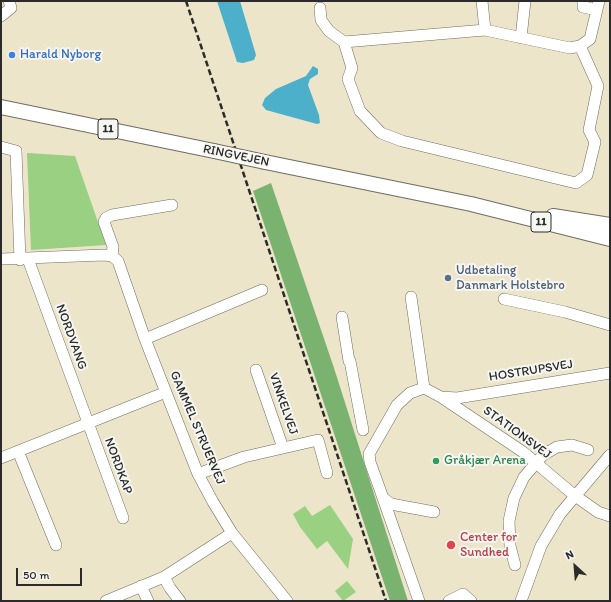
<!DOCTYPE html>
<html>
<head>
<meta charset="utf-8">
<style>
  body { margin:0 }
  #map { position:relative; width:611px; height:602px; overflow:hidden; background:#ece5c9; font-family:Itim,sans-serif }
  canvas { display:block }
  .frame { position:absolute; inset:0; border:2px solid #2b2b2b; pointer-events:none }
  .north { position:absolute; left:555px; top:546px; width:40px; height:40px; -webkit-text-stroke:3px #f6f6f2; paint-order:stroke; rotate:334deg; font-size:11px; font-weight:700; line-height:16px; text-align:center; color:#2b2b2b }
  .north::after { content:''; display:block; margin:auto; width:14px; height:18px; background:#2b2b2b; clip-path:polygon(50% 0,100% 100%,50% 72%,0 100%) }
  .scale { position:absolute; left:16px; top:568px; width:66px; height:18px; box-sizing:border-box; border:2px solid #2b2b2b; border-top:0; padding-left:5px; font-size:12px; line-height:14px; white-space:nowrap; color:#2b2b2b; -webkit-text-stroke:3px #f6f6f2; paint-order:stroke }
</style>
</head>
<body>
<div id="map">
<canvas width="611" height="602"></canvas>
<div class="frame"></div>
<div class="north">N</div>
<div class="scale">50 m</div>
</div>
<script>
const g = document.querySelector('canvas').getContext('2d');
g.lineJoin = 'round';
function fill(path, color) {
  g.fillStyle = color;
  g.fill(path, 'evenodd');
}
function shape(rows) {
  const path = new Path2D();
  for (const r of rows) {
    path.moveTo(r[0], r[1]);
    for (let i = 2; i < r.length; i += 2) path.lineTo(r[i], r[i + 1]);
  }
  return path;
}
function strokePath(path, color, width, dash) {
  g.strokeStyle = color;
  g.lineWidth = width;
  g.lineCap = dash ? 'butt' : 'round';
  g.setLineDash(dash || []);
  g.stroke(path);
}
function write(font, color, halo, rows, align = 'center') {
  g.font = font + ' Itim,sans-serif';
  g.lineWidth = 4;
  g.setLineDash([]);
  g.textBaseline = 'middle';
  g.strokeStyle = halo;
  g.fillStyle = color;
  for (const [text, x, y, turn = 0] of rows) {
    g.save();
    g.translate(x, y);
    g.rotate((+turn || 0) * Math.PI / 180);
    g.textAlign = isNaN(turn) ? turn : align;
    if (halo) g.strokeText(text, 0, 0);
    g.fillText(text, 0, 0);
    g.restore();
  }
}
fill(shape([
  [27,153,75,156,106,245,31,250],
  [330,505,353,539,348,569,327,541,317,549,300,527,293,514,305,506,312,516],
  [347,581,356,592,343,601,335,591]
]), '#99d082');
fill(shape([
  [271,183,334,368,408,601,390,601,253,191]
]), '#7ab270');
fill(shape([
  [217,1,240,1,256,55,254,60,243,63,237,62],
  [313,66,318,69,318,74,310,79,308,85,319,115,320,123,317,124,266,110,262,105,265,98,276,89,306,76]
]), '#4cb0cb');
const minor = shape([
  [482,1,485,30],
  [583,1,583,7,597,10],
  [320,8,321,20,329,31,344,42,352,68,348,79,360,111,381,133,402,141,576,183,587,175,595,142,589,130,598,86,580,46],
  [1,16,11,8,9,1],
  [521,38,525,1],
  [344,42,485,30,570,48,580,46,590,39,599,1],
  [1,147,16,151,20,260],
  [112,256,113,247,104,222,106,218,112,215,172,205],
  [1,259,104,255,112,256,118,261,145,339,198,474,213,502,232,533,287,601],
  [28,259,123,518],
  [411,297,424,388,441,397,457,398,610,373],
  [504,299,565,312,610,325],
  [342,317,349,361],
  [145,339,262,290],
  [350,361,363,430],
  [256,370,283,448],
  [424,388,410,393,397,405,369,454,370,462,383,498,391,504,434,512],
  [441,397,523,452,574,495,598,512,610,516],
  [18,451,56,545],
  [1,458,166,392],
  [198,474,244,457,318,440,327,473],
  [383,498,419,601],
  [515,565,510,546,509,521,514,498,524,477,543,455,557,447,572,445,588,450],
  [164,577,170,588,180,601],
  [141,586,148,601],
  [106,601,164,577,232,533],
  [449,601,463,594,471,601],
  [521,601,541,546,560,514,610,455]
]);
const major = shape([
  [1,107,214,151],
  [265,162,471,204,610,239],
  [553,216,610,225]
]);
strokePath(minor, '#6f6c62', 12);
strokePath(major, '#6f6c62', 16);
strokePath(minor, '#fff', 11);
strokePath(major, '#fff', 14);
strokePath(shape([
  [186,1,386,601]
]), '#2b2b2b', 2.5, [6, 3]);
const majorBridge = shape([
  [214,151,265,162]
]);
strokePath(majorBridge, '#6f6c62', 16, []);
strokePath(majorBridge, '#fff', 14);
for (const [x, y, r, color] of [
  [12,55,4,"#3f7fe0"],
  [448,278,4,"#5c6f8a"],
  [436,461,4,"#2e9e5b"],
  [451,545,5,"#e0444e"]
]) {
  const dot = new Path2D();
  dot.arc(x, y, r, 0, 2 * Math.PI);
  g.fillStyle = color;
  g.fill(dot);
  strokePath(dot, '#f6f6f2', 1.5);
}
for (const [x, y, w] of [
  [108,129,20],
  [541,222,20]
]) {
  const box = new Path2D();
  box.roundRect(x - w / 2, y - 10, w, 20, 3);
  g.fillStyle = '#f6f6f2';
  g.fill(box);
  strokePath(box, '#2b2b2b', 1);
}
write('bold 12px', '#2b2b2b', null, [
  ["11",108,129],
  ["11",541,222]
]);
write('13px', '#366cbe', '#f6f6f2', [
  ["Harald Nyborg",20,55]
], 'left');
write('13px', '#2b2b2b', '#f6f6f2', [
  ["RINGVEJEN",236,156,12],
  ["NORDVANG",71,337,70],
  ["HOSTRUPSVEJ",531,371,-9],
  ["VINKELVEJ",283,404,71],
  ["GAMMEL STRUERVEJ",197,428,67],
  ["STATIONSVEJ",517,433,36],
  ["NORDKAP",118,466,70]
]);
write('13px', '#4e5e75', '#f6f6f2', [
  ["Udbetaling",456,271],
  ["Danmark Holstebro",456,286]
], 'left');
write('13px', '#27864d', '#f6f6f2', [
  ["Gråkjær Arena",444,461]
], 'left');
write('13px', '#be3a42', '#f6f6f2', [
  ["Center for",460,538],
  ["Sundhed",460,553]
], 'left');
</script>
</body>
</html>
